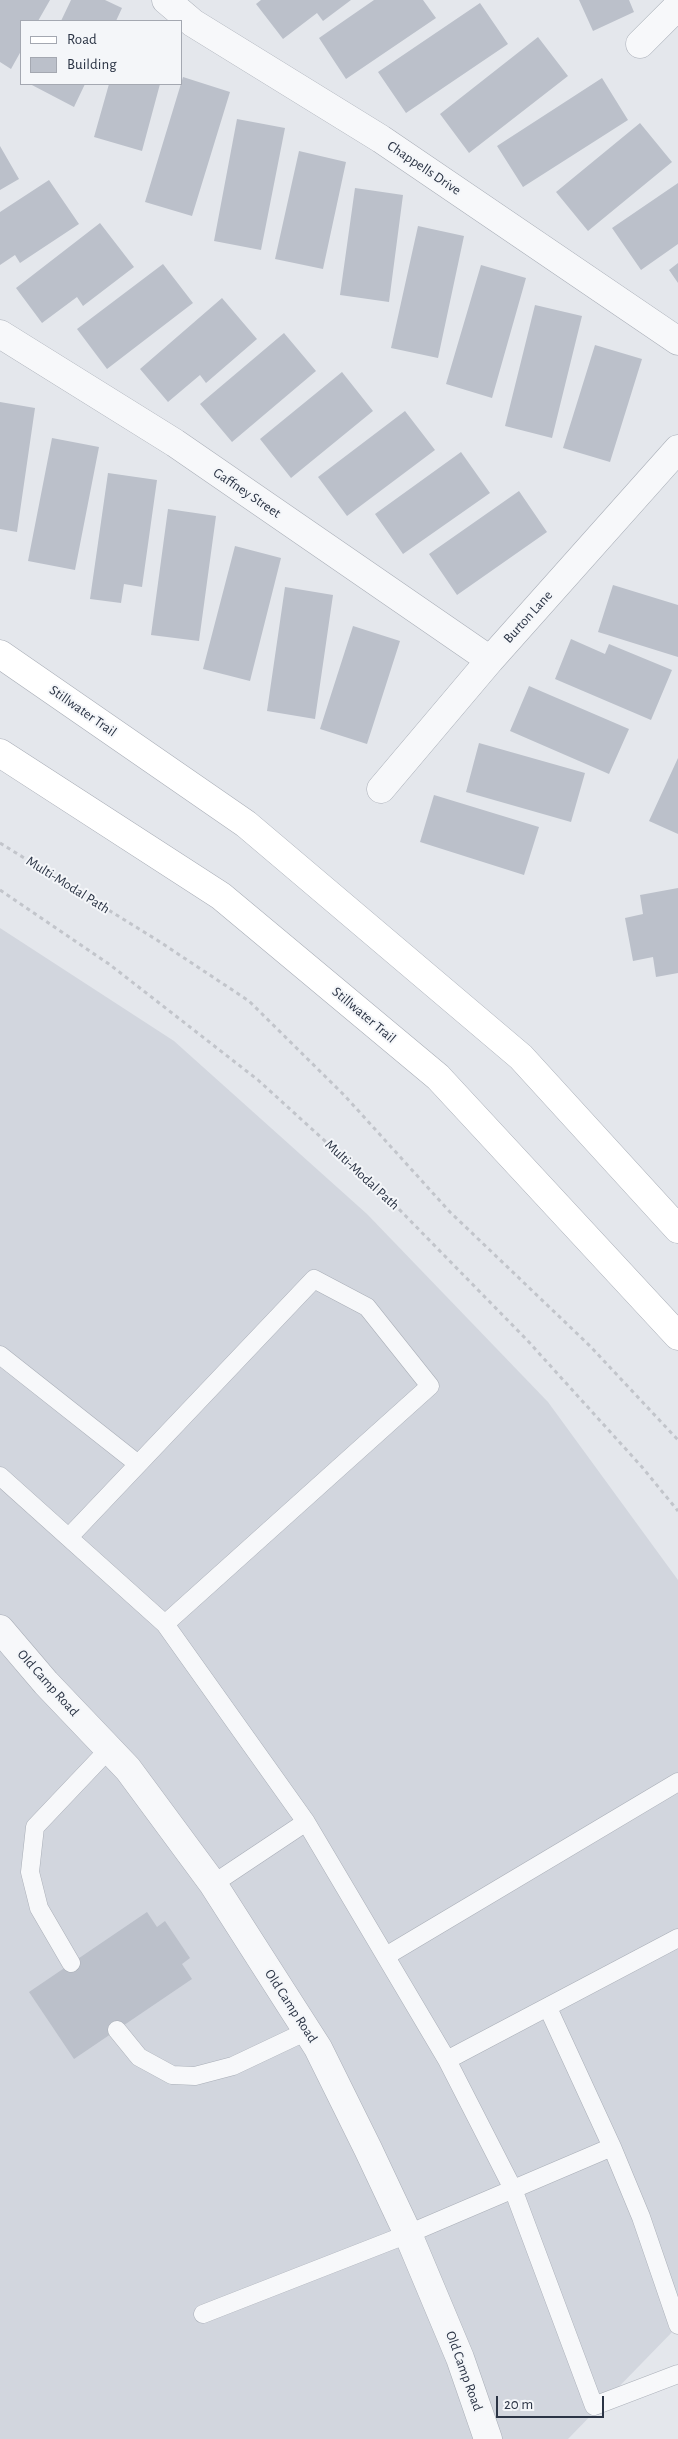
<!DOCTYPE html>
<html>
<head>
<meta charset="utf-8">
<style>
  body { margin:0 }
  #map { position:relative; width:678px; height:2439px; overflow:hidden; background:#e4e7ec; font-family:"Alegreya Sans",sans-serif }
  canvas { display:block }
  .legend { position:absolute; left:20px; top:20px; width:162px; height:65px; box-sizing:border-box; background:#f4f6f9; border:1px solid #a4a8b1; margin:0; padding:6px 9px; list-style:none; font-size:15px; color:#2b3445 }
  .legend li { display:flex; align-items:center; gap:10px; height:25px }
  .legend b { width:25px; border:1px solid #a4a8b1 }
  .scale { position:absolute; left:496px; top:2396px; width:108px; height:22px; box-sizing:border-box; border:2px solid #2b3445; border-top:0; padding-left:6px; font-size:15px; line-height:18px; white-space:nowrap; color:#2b3445; -webkit-text-stroke:4px #f4f6f9; paint-order:stroke }
</style>
</head>
<body>
<div id="map">
<canvas width="678" height="2439"></canvas>
<ul class="legend">
<li><b style="height:6px;background:#fff"></b>Road</li>
<li><b style="height:14px;background:#bbc0ca"></b>Building</li>
</ul>
<div class="scale">20 m</div>
</div>
<script>
const g = document.querySelector('canvas').getContext('2d');
g.lineJoin = 'round';
function fill(path, color) {
  g.fillStyle = color;
  g.fill(path, 'evenodd');
}
function shape(rows) {
  const path = new Path2D();
  for (const r of rows) {
    path.moveTo(r[0], r[1]);
    for (let i = 2; i < r.length; i += 2) path.lineTo(r[i], r[i + 1]);
  }
  return path;
}
function strokePath(path, color, width, dash) {
  g.strokeStyle = color;
  g.lineWidth = width;
  g.lineCap = dash ? 'butt' : 'round';
  g.setLineDash(dash || []);
  g.stroke(path);
}
function write(font, color, halo, rows, align = 'center') {
  g.font = font + ' "Alegreya Sans",sans-serif';
  g.lineWidth = 4;
  g.setLineDash([]);
  g.textBaseline = 'middle';
  g.strokeStyle = halo;
  g.fillStyle = color;
  for (const [text, x, y, turn = 0] of rows) {
    g.save();
    g.translate(x, y);
    g.rotate((+turn || 0) * Math.PI / 180);
    g.textAlign = isNaN(turn) ? turn : align;
    if (halo) g.strokeText(text, 0, 0);
    g.fillText(text, 0, 0);
    g.restore();
  }
}
fill(shape([
  [0,928,174,1041,367,1214,548,1402,678,1580,678,2326,568,2439,0,2439]
]), '#d2d6de');
fill(shape([
  [0,0,50,0,38,21,21,21,21,51,11,69,0,62],
  [71,0,105,0,122,8,116,21,61,21],
  [261,0,351,0,323,21,317,13,283,39,256,4],
  [374,0,423,0,436,18,346,79,319,38],
  [579,0,629,0,634,12,593,31],
  [480,3,508,44,406,113,378,72],
  [538,37,568,76,469,153,440,114],
  [183,77,230,92,192,216,145,202],
  [602,78,628,120,523,187,497,146],
  [30,84,85,84,74,107],
  [109,84,160,84,142,151,94,137],
  [237,119,285,128,261,250,214,241],
  [640,123,672,162,588,231,556,192],
  [0,146,19,179,0,190],
  [299,151,346,162,323,269,275,259],
  [49,180,79,224,20,263,15,255,0,265,0,212],
  [678,183,678,244,641,270,612,228],
  [355,188,403,195,389,302,340,295],
  [100,223,134,267,83,306,77,297,42,323,16,288],
  [418,226,464,236,438,358,391,348],
  [678,263,678,283,669,270],
  [163,264,193,303,107,369,77,329],
  [481,265,526,278,492,398,446,384],
  [222,298,257,339,206,383,200,375,168,402,140,369],
  [535,305,582,316,552,438,505,426],
  [284,333,316,371,232,442,200,404],
  [595,345,642,359,610,462,563,448],
  [342,372,373,411,291,478,260,439],
  [0,402,35,408,17,532,0,529],
  [405,411,435,450,347,516,318,477],
  [52,438,99,447,75,570,28,561],
  [461,452,490,493,403,554,375,514],
  [108,473,157,480,142,587,124,584,121,603,90,599],
  [519,491,547,532,457,595,429,554],
  [168,509,216,516,199,641,151,635],
  [235,546,281,558,250,681,203,669],
  [613,585,678,605,678,657,598,632],
  [285,587,333,595,315,719,267,711],
  [353,626,400,641,367,744,320,729],
  [571,639,605,654,609,644,672,670,651,720,555,679],
  [529,686,629,729,609,774,510,731],
  [479,743,585,773,571,822,466,792],
  [678,758,678,834,649,821],
  [434,795,539,827,524,875,420,842],
  [678,888,678,973,656,977,653,957,633,961,625,918,643,914,640,895],
  [147,1912,157,1927,165,1921,190,1958,182,1964,192,1979,74,2059,29,1992]
]), '#bbc0ca');
const service = shape([
  [0,1355,138,1464],
  [0,1476,165,1624,306,1822,447,2060,513,2189,594,2406,678,2374],
  [70,1536,314,1279,367,1307,430,1386,165,1624],
  [213,1884,306,1822],
  [386,1956,678,1782],
  [71,1963,39,1908,30,1872,35,1827,109,1749],
  [548,2008,612,2147,641,2217,678,2325],
  [117,2030,139,2057,172,2075,195,2076,233,2066,307,2031],
  [447,2060,678,1938],
  [203,2314,408,2234,612,2147]
]);
const minor = shape([
  [166,0,193,23,381,139,678,341],
  [640,44,678,6],
  [0,334,175,443,490,660],
  [381,789,490,660,678,449]
]);
const tertiary = shape([
  [0,1629,46,1683,128,1769,213,1884,318,2048,368,2149,408,2234,460,2358,488,2439]
]);
const secondary = shape([
  [0,654,246,824,521,1057,678,1229],
  [0,753,221,896,438,1077,678,1336]
]);
strokePath(service, '#a9aeb7', 19);
strokePath(minor, '#a9aeb7', 29);
strokePath(tertiary, '#a9aeb7', 29);
strokePath(secondary, '#a9aeb7', 29);
strokePath(shape([
  [0,843,157,940,249,1001,345,1096,450,1212,590,1346,678,1440],
  [0,890,109,964,258,1080,391,1201,527,1340,642,1467,678,1511]
]), '#c2c5cb', 3, [4, 4]);
strokePath(service, '#f7f8fa', 18);
strokePath(minor, '#f7f8fa', 28);
strokePath(tertiary, '#f7f8fa', 28);
strokePath(secondary, '#fff', 28);
write('14px', '#2b3445', '#f4f6f9', [
  ["Chappells Drive",424,168,34],
  ["Gaffney Street",247,493,34],
  ["Burton Lane",528,617,-48],
  ["Stillwater Trail",83,711,35],
  ["Multi-Modal Path",68,885,32],
  ["Stillwater Trail",364,1015,40],
  ["Multi-Modal Path",362,1175,43],
  ["Old Camp Road",48,1683,48],
  ["Old Camp Road",291,2006,57],
  ["Old Camp Road",464,2371,70]
]);
</script>
</body>
</html>
